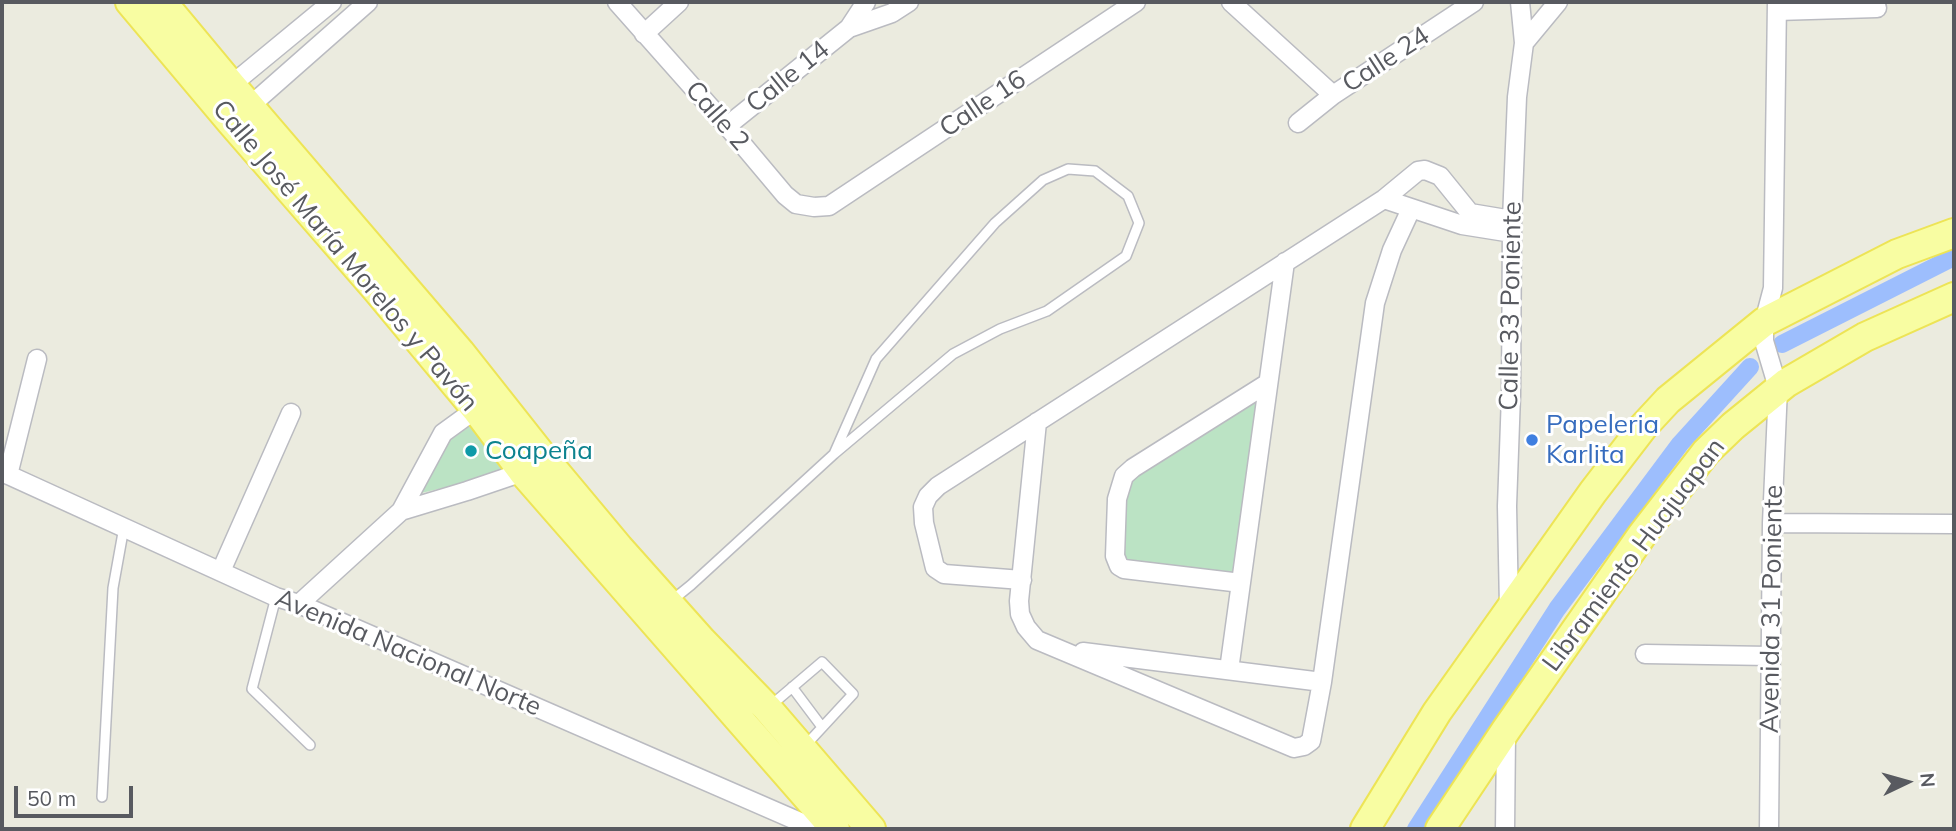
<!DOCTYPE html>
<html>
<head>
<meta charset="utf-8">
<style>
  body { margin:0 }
  #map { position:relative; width:1956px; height:831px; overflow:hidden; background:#ebebdf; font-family:Mulish,sans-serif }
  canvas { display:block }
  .frame { position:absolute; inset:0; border:4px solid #585a60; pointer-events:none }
  .north { position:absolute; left:1872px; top:747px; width:70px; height:70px; -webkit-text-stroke:5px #fff; paint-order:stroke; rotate:85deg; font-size:19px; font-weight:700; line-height:28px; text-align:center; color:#585a60 }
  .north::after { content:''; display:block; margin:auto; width:24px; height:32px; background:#585a60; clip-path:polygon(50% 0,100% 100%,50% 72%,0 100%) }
  .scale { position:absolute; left:14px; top:786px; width:119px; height:32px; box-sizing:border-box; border:4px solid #585a60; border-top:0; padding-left:9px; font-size:21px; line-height:24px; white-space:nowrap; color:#585a60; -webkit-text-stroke:5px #fff; paint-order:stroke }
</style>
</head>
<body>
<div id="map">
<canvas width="1956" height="831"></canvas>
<div class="frame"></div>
<div class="north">N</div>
<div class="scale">50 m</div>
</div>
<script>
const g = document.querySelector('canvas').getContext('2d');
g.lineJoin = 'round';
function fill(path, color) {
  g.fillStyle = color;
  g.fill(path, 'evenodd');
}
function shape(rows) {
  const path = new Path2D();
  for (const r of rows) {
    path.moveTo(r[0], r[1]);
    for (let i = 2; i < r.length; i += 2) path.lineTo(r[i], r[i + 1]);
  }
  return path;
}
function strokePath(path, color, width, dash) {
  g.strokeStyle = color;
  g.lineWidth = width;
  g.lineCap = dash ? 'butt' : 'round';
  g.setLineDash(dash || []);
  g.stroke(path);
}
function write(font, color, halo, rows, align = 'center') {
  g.font = font + ' Mulish,sans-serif';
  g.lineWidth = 6;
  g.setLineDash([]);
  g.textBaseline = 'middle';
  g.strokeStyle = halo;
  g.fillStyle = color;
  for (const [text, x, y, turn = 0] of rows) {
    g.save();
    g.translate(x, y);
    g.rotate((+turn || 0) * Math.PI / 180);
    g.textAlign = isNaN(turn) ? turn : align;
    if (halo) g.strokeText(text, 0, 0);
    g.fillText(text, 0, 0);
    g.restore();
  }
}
fill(shape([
  [1258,395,1236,577,1122,561,1129,477],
  [473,424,501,469,465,483,421,493,449,441]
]), '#bbe3c4');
strokePath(shape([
  [1782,344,1954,257],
  [1416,829,1557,609,1680,444,1750,367]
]), '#9dbefd', 18);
const service = shape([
  [276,597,252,689,310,745],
  [670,602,691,585,834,454,953,354,1000,329,1047,311,1126,256,1139,223,1128,196,1095,171,1068,169,1043,180,995,223,876,359,834,454],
  [792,687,822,727],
  [769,707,822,662,853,694,804,747],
  [102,797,113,588,124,527]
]);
const minor = shape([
  [617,2,727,126,785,195,796,204,814,207,829,206,1136,2],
  [1231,2,1333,95],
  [1777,11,1877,8],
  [849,28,892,13,909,2],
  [644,34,679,2],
  [1524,43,1558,2],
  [224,91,332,2],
  [242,113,368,2],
  [1298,123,1333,95,1474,2],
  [727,126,849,28,866,2],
  [1384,199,1462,225,1512,233],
  [1037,422,1019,601,1020,614,1026,627,1037,640,1294,748,1304,746,1311,741,1322,682,1375,303,1392,250,1411,209],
  [2,472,276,597,299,604,816,829],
  [8,475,37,359],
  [401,511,467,491,523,472,530,467],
  [1772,523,1954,524],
  [221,571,291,413],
  [1022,580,944,574,935,568,924,523,923,507,928,496,938,486,1384,199,1418,171,1425,170,1440,176,1470,213,1512,220],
  [1241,583,1124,569,1119,566,1115,556,1117,499,1124,476,1133,468,1268,383],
  [299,604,401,511,443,433,483,404],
  [1509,608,1507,506,1511,395,1512,220,1517,97,1524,43,1520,2],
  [1083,652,1322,682],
  [1645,654,1770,656],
  [1229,670,1285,262],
  [1505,829,1506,735],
  [1769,829,1772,523,1778,388,1764,341,1764,322,1773,288,1777,2]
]);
const primary = shape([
  [130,2,231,122,377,290,476,409,523,472,835,829],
  [162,2,231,85,460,352,543,457,619,548,702,641,767,708,871,829],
  [1365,829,1437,712,1593,492,1643,427,1668,400,1764,322,1897,254,1954,233],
  [1440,829,1506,730,1642,535,1706,452,1733,426,1786,383,1865,337,1954,297]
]);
strokePath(service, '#babbc1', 12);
strokePath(minor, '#babbc1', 21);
strokePath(primary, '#ede456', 32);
strokePath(service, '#fff', 9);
strokePath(minor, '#fff', 18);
strokePath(primary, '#f8fda2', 28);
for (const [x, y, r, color] of [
  [1532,440,7,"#3f7fe0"],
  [471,451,7,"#0f9aa8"]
]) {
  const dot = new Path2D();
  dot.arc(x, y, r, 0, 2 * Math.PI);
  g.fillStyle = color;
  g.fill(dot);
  strokePath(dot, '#fff', 2.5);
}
write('26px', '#585a60', '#fff', [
  ["Calle 24",1386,60,-33],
  ["Calle 14",788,77,-39],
  ["Calle 16",983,104,-34],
  ["Calle 2",717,116,49],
  ["Calle José María Morelos y Pavón",345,256,50],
  ["Calle 33 Poniente",1511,306,-89],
  ["Libramiento Huajuapan",1634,555,-53],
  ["Avenida 31 Poniente",1772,609,-89],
  ["Avenida Nacional Norte",408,653,23]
]);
write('26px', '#366cbe', '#fff', [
  ["Papeleria",1546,425],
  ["Karlita",1546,455]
], 'left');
write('26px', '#0d838f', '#fff', [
  ["Coapeña",485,451]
], 'left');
</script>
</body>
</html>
